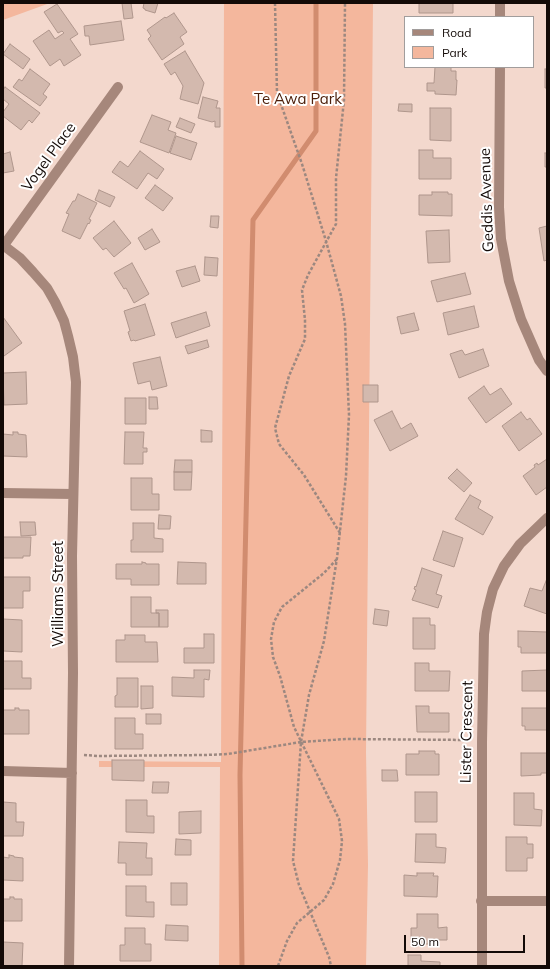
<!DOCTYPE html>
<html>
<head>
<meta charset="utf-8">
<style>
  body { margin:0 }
  #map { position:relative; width:550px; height:969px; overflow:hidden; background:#f3d8cd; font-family:Mulish,sans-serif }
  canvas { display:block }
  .frame { position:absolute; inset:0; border:4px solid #130a07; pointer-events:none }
  .legend { position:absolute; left:404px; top:16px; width:130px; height:52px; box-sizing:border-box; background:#fff; border:1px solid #a19d9c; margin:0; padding:5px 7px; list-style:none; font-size:12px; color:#130a07 }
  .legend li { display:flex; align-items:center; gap:8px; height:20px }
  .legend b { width:20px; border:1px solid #a19d9c }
  .scale { position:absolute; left:404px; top:935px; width:121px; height:18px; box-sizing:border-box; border:2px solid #130a07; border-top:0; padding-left:5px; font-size:12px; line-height:14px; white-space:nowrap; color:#130a07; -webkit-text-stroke:3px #fff; paint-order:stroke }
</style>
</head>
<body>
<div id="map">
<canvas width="550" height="969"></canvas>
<div class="frame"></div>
<ul class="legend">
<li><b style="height:5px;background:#a6877b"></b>Road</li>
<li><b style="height:11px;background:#f4b79d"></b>Park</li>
</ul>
<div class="scale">50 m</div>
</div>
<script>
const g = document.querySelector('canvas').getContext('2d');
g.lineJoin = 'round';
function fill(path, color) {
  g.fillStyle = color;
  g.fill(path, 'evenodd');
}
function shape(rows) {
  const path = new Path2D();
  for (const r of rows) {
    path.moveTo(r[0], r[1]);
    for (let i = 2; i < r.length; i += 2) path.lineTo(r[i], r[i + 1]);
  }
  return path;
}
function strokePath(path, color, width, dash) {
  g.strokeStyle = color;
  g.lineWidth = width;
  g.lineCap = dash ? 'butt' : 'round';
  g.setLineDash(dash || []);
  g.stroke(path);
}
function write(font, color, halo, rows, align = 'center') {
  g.font = font + ' Mulish,sans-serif';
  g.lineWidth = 4;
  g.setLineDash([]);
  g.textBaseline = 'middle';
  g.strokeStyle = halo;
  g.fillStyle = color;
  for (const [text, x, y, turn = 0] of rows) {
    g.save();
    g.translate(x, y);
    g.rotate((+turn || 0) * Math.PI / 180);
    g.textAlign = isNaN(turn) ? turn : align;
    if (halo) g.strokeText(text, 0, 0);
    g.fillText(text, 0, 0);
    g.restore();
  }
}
fill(shape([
  [3,3,50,3,3,20],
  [224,3,373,3,366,752,368,865,366,966,219,966,220,767,99,767,99,761,221,762]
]), '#f4b79d');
strokePath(shape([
  [242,966,240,775,253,220,316,131,316,3]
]), '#d18c6f', 5);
const building = shape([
  [122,3,131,3,133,18,124,19,122,3],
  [144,3,158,3,155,13,145,10,145,9,143,8,144,3],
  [419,3,453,3,453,13,419,13,419,3],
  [57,4,78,34,70,39,81,55,64,66,60,59,50,66,33,41,49,30,55,39,64,33,62,31,58,33,44,12,57,4],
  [174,13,187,32,180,37,184,44,162,60,148,39,151,36,147,30,165,17,166,18,174,13],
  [121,21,124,40,90,45,89,36,85,36,84,26,121,21],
  [10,44,30,59,23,69,3,54,10,44],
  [185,51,204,83,198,104,180,99,183,86,175,72,171,75,164,64,185,51],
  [435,67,451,67,451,71,456,71,456,80,457,80,456,95,435,94,435,91,427,91,427,83,434,83,435,67],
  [30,69,50,84,43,94,47,97,40,106,13,87,19,79,22,81,30,69],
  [545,69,547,69,547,88,545,88,545,69],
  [5,87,40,113,32,123,29,120,21,130,3,116,3,112,9,104,3,99,3,90,5,87],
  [203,97,218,101,216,108,220,108,220,127,215,127,215,121,212,122,198,118,203,97],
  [399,104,412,104,412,112,398,111,399,104],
  [430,108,451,108,451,141,430,140,430,108],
  [152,115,171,122,168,130,176,133,169,153,140,142,152,115],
  [180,118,195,124,191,133,176,127,180,118],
  [176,136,197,143,191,160,170,153,176,136],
  [419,150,433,150,433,158,451,158,451,179,419,179,419,150],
  [140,151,164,169,157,179,148,173,137,189,112,172,120,161,128,167,140,151],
  [10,152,14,171,3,173,3,154,10,152],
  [545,153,547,153,547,167,545,167,545,153],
  [155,185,173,198,163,211,145,198,155,185],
  [99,190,115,197,110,207,95,200,99,190],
  [432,192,448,192,448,194,452,194,452,216,419,215,419,195,432,195,432,192],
  [78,194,97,203,89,219,91,220,89,224,88,223,80,239,62,231,69,214,66,213,73,201,75,201,78,194],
  [211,216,219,216,218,228,210,227,211,216],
  [114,221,131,243,114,257,106,248,103,250,93,238,114,221],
  [547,226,547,260,544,261,539,228,547,226],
  [152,229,160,242,145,250,138,238,152,229],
  [449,230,450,262,428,263,426,231,449,230],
  [205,257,218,258,217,276,204,275,205,257],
  [132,263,149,294,134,303,126,288,124,289,114,273,132,263],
  [195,266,200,281,182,287,176,271,195,266],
  [465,273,471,294,437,302,431,281,465,273],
  [145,304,155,335,135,341,134,340,131,341,128,332,130,331,124,311,145,304],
  [474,306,479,327,448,335,443,313,474,306],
  [206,312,210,326,176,338,171,323,206,312],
  [414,313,419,330,401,334,397,317,414,313],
  [3,317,22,343,4,356,3,354,3,317],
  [207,340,209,347,188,354,185,346,207,340],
  [483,349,489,366,459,378,450,354,462,350,465,355,483,349],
  [160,357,167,386,152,390,150,381,138,384,133,363,160,357],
  [26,372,27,404,4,405,3,373,26,372],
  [363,385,378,385,378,402,363,402,363,385],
  [484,386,490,395,501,388,512,404,486,423,468,398,484,386],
  [149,397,157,397,158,409,149,409,149,397],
  [125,398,146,398,146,424,125,424,125,398],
  [392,411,401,429,411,423,418,436,390,451,374,420,392,411],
  [521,412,527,420,530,418,542,434,519,451,502,426,521,412],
  [201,430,212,431,212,442,201,442,201,430],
  [13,432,18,432,18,434,26,435,27,457,3,456,3,434,13,435,13,432],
  [125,432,144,432,143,448,147,448,147,452,143,452,143,464,124,464,125,432],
  [547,459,547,487,536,495,523,476,535,467,534,465,537,463,538,465,547,459],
  [175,460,192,460,192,472,174,472,175,460],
  [457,469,472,483,464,492,448,478,457,469],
  [174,472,192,472,191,490,174,490,174,472],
  [131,478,152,478,152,494,159,494,159,510,131,510,131,478],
  [470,495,481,501,478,508,493,517,483,535,455,519,470,495],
  [159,515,171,516,170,529,158,529,159,515],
  [20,522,35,522,36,535,21,536,20,522],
  [133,523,154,523,154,538,163,539,163,552,131,552,131,540,133,540,133,523],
  [443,531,463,538,454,567,433,560,443,531],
  [3,537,31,537,30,556,23,556,23,558,3,558,3,537],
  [142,562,146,563,146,564,159,564,159,585,131,585,131,579,116,579,116,564,142,564,142,562],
  [178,562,206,563,206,584,177,584,178,562],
  [422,568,442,575,436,594,442,596,438,608,412,600,416,590,414,589,415,586,416,587,422,568],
  [3,577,30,577,30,591,23,591,23,608,3,608,3,577],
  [546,581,547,582,547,614,524,606,530,588,542,591,546,581],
  [131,597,151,597,151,613,159,613,159,627,131,627,131,597],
  [375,609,389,611,387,626,373,624,375,609],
  [156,610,168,610,168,627,159,627,159,613,156,613,156,610],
  [413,618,430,618,430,625,435,625,435,649,413,649,413,618],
  [3,619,22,620,22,652,3,651,3,619],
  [518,631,547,632,547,653,521,653,521,647,518,647,518,631],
  [204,634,214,634,214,663,184,663,184,648,204,648,204,634],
  [125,635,145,635,145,642,157,642,158,662,116,662,116,640,125,640,125,635],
  [3,661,22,661,22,678,31,678,31,689,3,689,3,661],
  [415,663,429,663,429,671,450,671,449,691,415,691,415,663],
  [194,670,210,670,209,680,204,679,204,697,172,696,172,677,194,678,194,670],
  [547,670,547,691,522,691,522,671,547,670],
  [117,678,138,678,138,707,115,707,115,696,117,695,117,678],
  [141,686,153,686,153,708,141,709,141,686],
  [416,706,429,706,429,713,449,713,449,732,417,732,416,706],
  [15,708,19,708,19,710,29,710,29,734,3,734,3,710,15,710,15,708],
  [522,708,547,708,547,730,525,730,525,726,522,726,522,708],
  [146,714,161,714,161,724,146,724,146,714],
  [115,718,135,718,135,734,143,734,143,749,115,749,115,718],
  [419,751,435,751,435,754,439,754,439,775,406,775,406,754,419,754,419,751],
  [521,753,547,753,547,773,541,773,541,775,521,776,521,753],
  [112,760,144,760,144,781,112,780,112,760],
  [382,770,397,770,398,781,382,781,382,770],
  [153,782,169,782,168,793,152,793,153,782],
  [415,792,437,792,437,822,415,822,415,792],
  [514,793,534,793,534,809,542,810,541,826,514,825,514,793],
  [126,800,147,800,147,816,154,816,154,833,126,832,126,800],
  [3,802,16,803,16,822,24,822,23,836,3,836,3,802],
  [201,811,201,833,179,834,179,812,201,811],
  [416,834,436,834,436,847,446,848,445,863,415,862,416,834],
  [506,837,527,837,527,844,533,844,533,858,527,858,527,871,506,871,506,837],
  [176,839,191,840,191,855,175,855,176,839],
  [119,842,147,843,146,858,152,858,152,875,126,875,126,863,118,863,119,842],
  [9,855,14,856,14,857,23,858,23,881,3,880,3,857,9,858,9,855],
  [417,873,434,873,433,876,438,876,437,897,404,896,404,875,417,876,417,873],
  [171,883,187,883,187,905,171,905,171,883],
  [126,886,146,886,146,902,154,902,154,917,126,916,126,886],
  [10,897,14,897,14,899,22,899,22,921,3,921,3,899,10,899,10,897],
  [417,914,438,914,438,928,447,927,447,940,438,940,438,944,417,944,417,939,411,939,411,928,417,928,417,914],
  [166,925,188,926,188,941,165,940,166,925],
  [125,928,145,928,145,944,151,944,151,961,120,961,120,945,125,945,125,928],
  [3,942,23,943,22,966,3,966,3,942],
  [408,955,421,955,421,961,440,962,440,966,408,966,408,955]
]);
fill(building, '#d3b9ae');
strokePath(building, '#af968c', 1);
strokePath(shape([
  [275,3,277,93,302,164,326,241,341,296,345,324,349,415,346,476,337,558,324,641,309,695,301,742,293,861,299,885,329,957,331,966],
  [340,533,304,475,279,444,275,428,289,376,305,339,305,320,302,290,308,275,336,224,336,178,344,100,345,3],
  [84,755,98,756,206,755,228,754,301,742,346,739,470,740],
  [278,966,287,941,297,923,324,900,333,884,340,860,342,841,339,819,294,727,280,676,273,657,271,639,274,622,282,607,324,573,337,559]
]), '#9c8880', 2.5, [3, 2]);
strokePath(shape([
  [500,17,500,3],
  [500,67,499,207,501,239,509,281,521,319,539,360,547,371],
  [3,245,20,258,33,272,47,288,55,302,64,321,68,336,73,357,76,382,72,556,73,673,69,966],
  [4,245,118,87],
  [3,493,73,494],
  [3,771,72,773],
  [481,901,547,901],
  [482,966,482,742,484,634,487,612,493,589,504,566,520,544,547,518]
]), '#a6877b', 10);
write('15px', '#4d200b', '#fff', [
  ["Te Awa Park",298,99]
]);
write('15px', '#130a07', '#fff', [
  ["Vogel Place",49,157,-54],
  ["Geddis Avenue",487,200,-92],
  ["Williams Street",58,594,-90],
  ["Lister Crescent",467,732,-89]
]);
</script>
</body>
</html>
